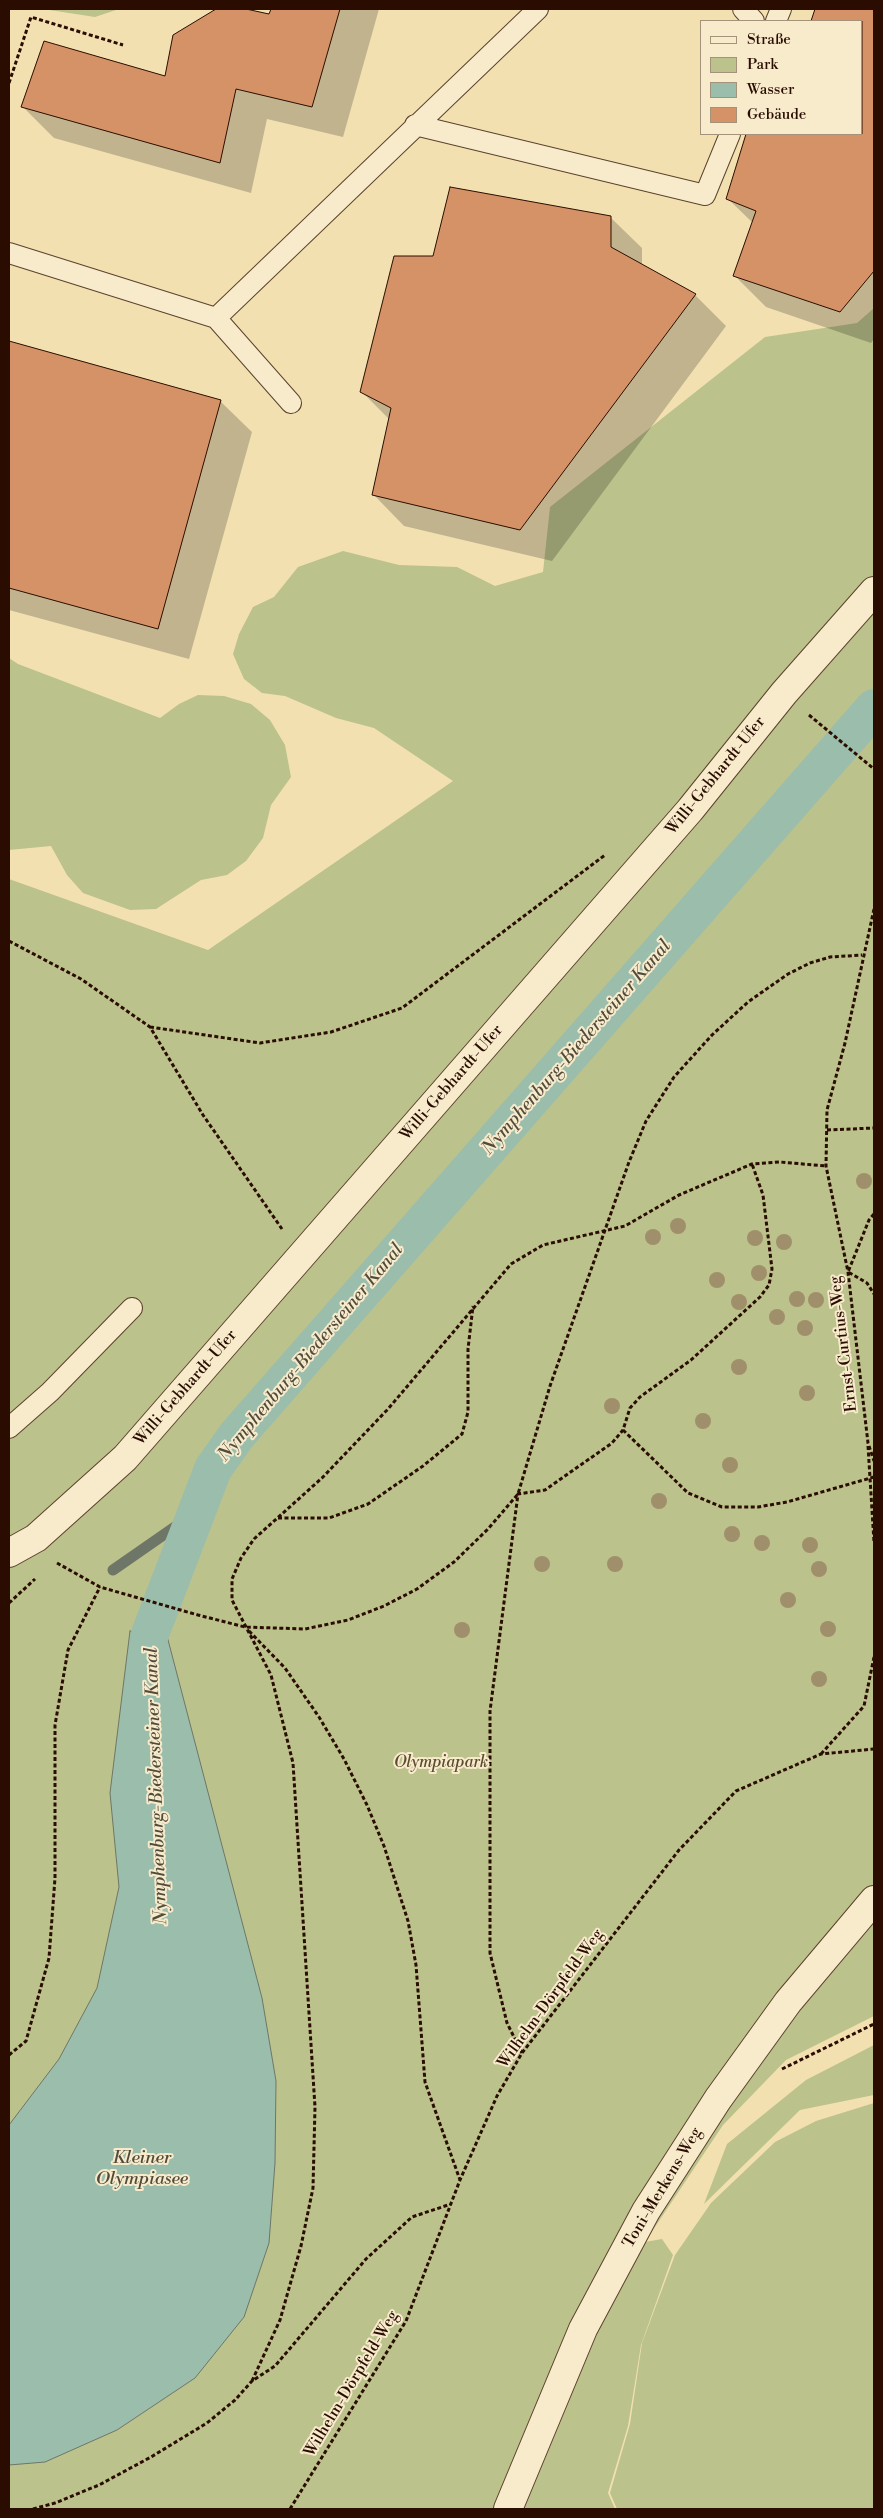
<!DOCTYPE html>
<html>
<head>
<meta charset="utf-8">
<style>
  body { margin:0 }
  #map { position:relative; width:883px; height:2518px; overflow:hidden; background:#f2e0b1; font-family:"Libre Bodoni",serif }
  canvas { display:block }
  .frame { position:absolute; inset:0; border:10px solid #2a0d00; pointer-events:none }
  .legend { position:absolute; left:700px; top:20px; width:162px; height:115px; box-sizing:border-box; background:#f7ebcc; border:1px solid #a5927a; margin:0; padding:6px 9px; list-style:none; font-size:15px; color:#2a0d00 }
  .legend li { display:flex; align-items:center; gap:10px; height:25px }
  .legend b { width:25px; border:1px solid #a5927a }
</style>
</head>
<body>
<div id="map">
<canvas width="883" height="2518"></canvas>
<div class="frame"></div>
<ul class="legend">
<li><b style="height:6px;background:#f7ebcc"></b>Straße</li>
<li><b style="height:14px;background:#bcc28b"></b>Park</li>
<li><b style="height:14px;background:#9bbdac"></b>Wasser</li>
<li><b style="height:14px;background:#d49266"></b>Gebäude</li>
</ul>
</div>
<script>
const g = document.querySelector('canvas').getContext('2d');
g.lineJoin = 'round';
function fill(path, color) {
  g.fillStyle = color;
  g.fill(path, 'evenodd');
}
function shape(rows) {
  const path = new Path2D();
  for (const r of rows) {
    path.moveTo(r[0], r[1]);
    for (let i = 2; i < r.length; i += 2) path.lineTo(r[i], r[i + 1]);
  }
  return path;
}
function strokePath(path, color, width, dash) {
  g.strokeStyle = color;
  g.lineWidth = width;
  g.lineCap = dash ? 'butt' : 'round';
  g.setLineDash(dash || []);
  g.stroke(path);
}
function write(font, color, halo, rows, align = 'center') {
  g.font = font + ' "Libre Bodoni",serif';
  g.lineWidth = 4;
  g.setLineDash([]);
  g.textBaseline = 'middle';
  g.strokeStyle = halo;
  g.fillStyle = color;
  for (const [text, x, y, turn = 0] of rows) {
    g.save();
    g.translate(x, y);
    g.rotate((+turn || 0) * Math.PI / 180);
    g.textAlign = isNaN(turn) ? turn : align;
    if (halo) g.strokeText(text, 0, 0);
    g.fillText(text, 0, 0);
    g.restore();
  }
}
fill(shape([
  [43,9,119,9,95,17],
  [874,308,874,2016,786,2060,723,2125,645,2242,662,2239,673,2255,641,2345,628,2426,608,2493,615,2509,9,2509,9,879,208,950,453,781,374,728,336,718,285,696,262,693,244,679,233,654,239,634,253,607,274,597,298,567,343,551,399,565,457,567,495,586,543,572,550,507,765,337,857,323],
  [9,658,18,664,160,718,179,704,198,695,224,696,251,704,270,720,285,745,291,777,271,805,263,838,246,861,227,875,201,880,156,909,130,910,83,893,67,875,51,846,9,850],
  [874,2045,874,2095,800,2110,704,2204,727,2144,806,2080],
  [874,2103,874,2509,617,2509,610,2493,630,2424,642,2343,675,2255,711,2203,775,2142,816,2121]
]), '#bcc28b');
const water = shape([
  [130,1631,167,1636,262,1998,276,2081,275,2163,269,2243,244,2317,195,2378,117,2430,45,2462,9,2465,9,2125,59,2059,97,1988,119,1887,110,1793,130,1631]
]);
fill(water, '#9bbdac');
strokePath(water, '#6e7767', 1);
fill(shape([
  [218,9,241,9,270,15,272,9,379,9,343,137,267,119,251,193,54,138,22,106,166,78,174,36],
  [816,9,874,9,874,339,871,343,766,307,735,276,753,223,727,198,748,134,862,134,862,21,812,21],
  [610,217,642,248,642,265,695,295,726,326,552,561,404,526,373,494,390,420,362,392,434,258],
  [9,343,220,401,252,432,189,659,9,610]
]), '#0003');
strokePath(shape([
  [113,1570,195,1513]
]), '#6e7767', 11);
strokePath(shape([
  [150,1634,213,1469,237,1435,874,708]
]), '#9bbdac', 38);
const building = shape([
  [216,9,246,9,269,14,271,9,340,9,312,107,236,89,220,163,21,107,44,41,165,76,173,35,216,9],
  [815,9,874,9,874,271,840,312,733,276,756,211,726,199,746,134,862,134,862,21,811,21,815,9],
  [450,187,611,216,611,247,696,294,520,530,372,495,391,408,360,392,394,256,433,256,450,187],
  [9,341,221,400,158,629,9,588,9,341]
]);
fill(building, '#d49266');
strokePath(building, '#2a0d00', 1);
const lane = shape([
  [743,9,754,21],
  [776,21,781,9],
  [415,125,705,195,730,134],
  [9,253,216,318,538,9],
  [216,318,291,403],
  [9,1428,50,1392,132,1308]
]);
const street = shape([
  [9,1553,36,1538,125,1458,690,810,784,693,874,591],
  [508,2509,583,2329,646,2211,718,2099,788,2002,874,1900]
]);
strokePath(lane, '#5c422c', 22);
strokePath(street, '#5c422c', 30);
strokePath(shape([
  [9,83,31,17,123,45],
  [809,715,874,769],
  [874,909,845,1043,827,1110,826,1166,848,1272,868,1443,874,1461],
  [9,941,81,979,150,1027,203,1115,282,1229],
  [150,1027,260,1043,331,1032,402,1008,605,855],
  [827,1130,874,1128],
  [874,1214,869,1220,848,1272,867,1283,874,1294],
  [623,1430,688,1493,722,1507,758,1507,787,1502,874,1477],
  [868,1446,874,1542],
  [278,1518,329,1518,368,1504,423,1466,462,1434,468,1412,468,1349,473,1306],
  [57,1563,100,1587,198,1615,245,1627,305,1629,348,1620,384,1606,417,1589,454,1562,488,1529,518,1494,550,1386,629,1162,646,1121,674,1077,712,1035,748,1002,788,974,810,963,830,957,862,955],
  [9,1603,35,1579],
  [249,1631,285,1668,319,1717,344,1759,367,1805,384,1846,408,1921,416,1965,425,2082,460,2180],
  [821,1754,864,1706,874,1657],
  [522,2053,507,2023,490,1953,490,1711,518,1494,545,1490,612,1443,623,1430,630,1408,640,1397,691,1360,760,1297,769,1285,772,1269,763,1195,752,1164],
  [9,2055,26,2041,49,1958,55,1878,55,1725,68,1650,100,1587],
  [782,2069,874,2024],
  [252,2381,280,2320,301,2246,313,2188,315,2107,293,1763,271,1675,232,1600,232,1579,241,1558,254,1539,322,1478,388,1409,511,1264,543,1245,625,1226,679,1195,752,1164,780,1162,826,1166],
  [33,2509,55,2503,99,2485,151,2457,207,2423,235,2400,252,2381,275,2366,366,2259,412,2217,451,2204],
  [290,2509,406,2321,460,2180,497,2096,522,2053,679,1850,736,1791,821,1754,874,1749]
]), '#2a0d00', 3, [4, 2.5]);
strokePath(lane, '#f7ebcc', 20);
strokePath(street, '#f7ebcc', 28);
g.fillStyle = '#a08f6b';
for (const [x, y] of [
  [864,1181],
  [678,1226],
  [653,1237],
  [755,1238],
  [784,1242],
  [759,1273],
  [717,1280],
  [797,1299],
  [816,1300],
  [739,1302],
  [777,1317],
  [805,1328],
  [739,1367],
  [807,1393],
  [612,1406],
  [703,1421],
  [730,1465],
  [659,1501],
  [732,1534],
  [762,1543],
  [810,1545],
  [542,1564],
  [615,1564],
  [819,1569],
  [788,1600],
  [828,1629],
  [462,1630],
  [819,1679]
]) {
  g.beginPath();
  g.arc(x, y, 8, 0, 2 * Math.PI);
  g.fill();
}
write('16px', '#2a0d00', '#f7ebcc', [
  ["Willi-Gebhardt-Ufer",716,776,-51],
  ["Willi-Gebhardt-Ufer",452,1083,-49],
  ["Ernst-Curtius-Weg",844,1344,-97],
  ["Willi-Gebhardt-Ufer",186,1388,-49],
  ["Wilhelm-Dörpfeld-Weg",551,1999,-54],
  ["Toni-Merkens-Weg",663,2188,-59],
  ["Wilhelm-Dörpfeld-Weg",352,2384,-59]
]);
write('italic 16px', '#5d4c31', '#f7ebcc', [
  ["Olympiapark",441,1763]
]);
write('italic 18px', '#524b3c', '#f7ebcc', [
  ["Nymphenburg-Biedersteiner Kanal",577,1048,-49],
  ["Nymphenburg-Biedersteiner Kanal",311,1353,-50],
  ["Nymphenburg-Biedersteiner Kanal",157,1786,-92],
  ["Kleiner",142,2159],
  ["Olympiasee",142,2180]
]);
</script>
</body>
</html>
